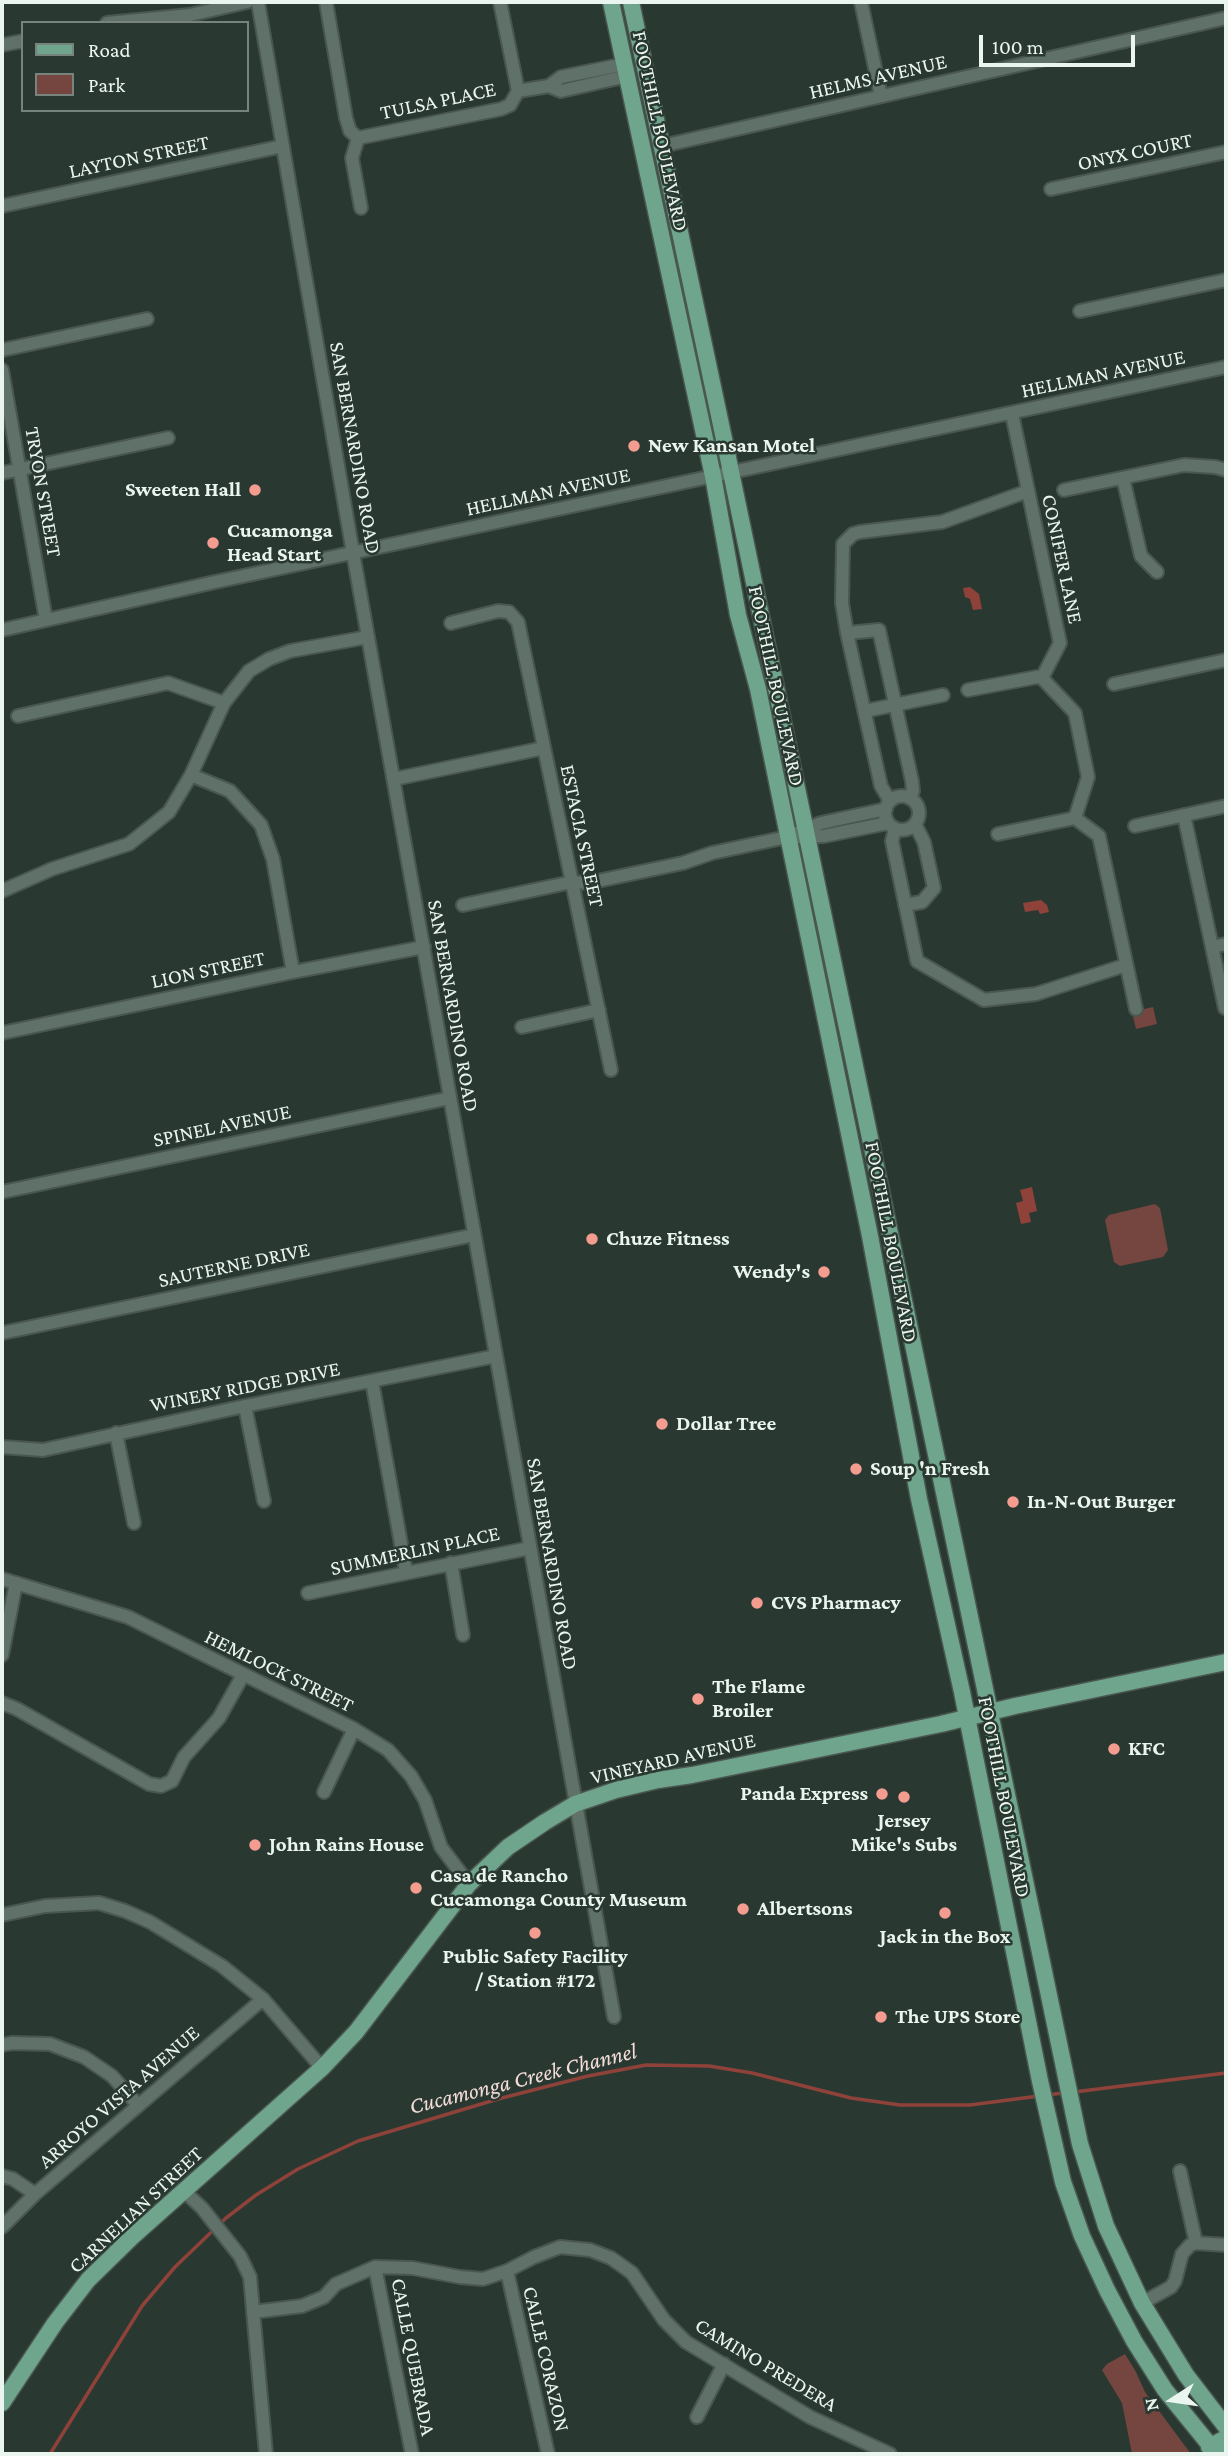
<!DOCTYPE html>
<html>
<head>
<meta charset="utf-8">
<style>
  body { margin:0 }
  #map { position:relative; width:1228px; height:2456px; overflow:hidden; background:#293931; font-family:"Crimson Pro",serif }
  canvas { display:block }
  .frame { position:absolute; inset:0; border:4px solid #ebf5ef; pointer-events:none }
  .legend { position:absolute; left:21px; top:21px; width:228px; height:91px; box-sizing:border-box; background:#293931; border:2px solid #77847d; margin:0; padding:9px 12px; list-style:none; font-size:21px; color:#ebf5ef }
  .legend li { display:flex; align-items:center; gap:14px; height:35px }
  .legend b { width:35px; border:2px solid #77847d }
  .north { position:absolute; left:1137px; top:2365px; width:70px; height:70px; -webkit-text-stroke:5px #293931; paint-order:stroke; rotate:258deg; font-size:19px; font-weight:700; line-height:28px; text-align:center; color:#ebf5ef }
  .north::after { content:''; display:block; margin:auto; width:24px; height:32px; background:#ebf5ef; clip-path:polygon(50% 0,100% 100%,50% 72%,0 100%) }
  .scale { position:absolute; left:979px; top:35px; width:156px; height:32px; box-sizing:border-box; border:4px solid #ebf5ef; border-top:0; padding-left:9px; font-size:21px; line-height:24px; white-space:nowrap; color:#ebf5ef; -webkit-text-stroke:5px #293931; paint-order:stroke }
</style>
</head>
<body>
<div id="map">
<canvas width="1228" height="2456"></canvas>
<div class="frame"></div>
<ul class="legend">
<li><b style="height:9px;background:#6fa58c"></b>Road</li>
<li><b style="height:19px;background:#75463f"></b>Park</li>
</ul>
<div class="north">N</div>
<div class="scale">100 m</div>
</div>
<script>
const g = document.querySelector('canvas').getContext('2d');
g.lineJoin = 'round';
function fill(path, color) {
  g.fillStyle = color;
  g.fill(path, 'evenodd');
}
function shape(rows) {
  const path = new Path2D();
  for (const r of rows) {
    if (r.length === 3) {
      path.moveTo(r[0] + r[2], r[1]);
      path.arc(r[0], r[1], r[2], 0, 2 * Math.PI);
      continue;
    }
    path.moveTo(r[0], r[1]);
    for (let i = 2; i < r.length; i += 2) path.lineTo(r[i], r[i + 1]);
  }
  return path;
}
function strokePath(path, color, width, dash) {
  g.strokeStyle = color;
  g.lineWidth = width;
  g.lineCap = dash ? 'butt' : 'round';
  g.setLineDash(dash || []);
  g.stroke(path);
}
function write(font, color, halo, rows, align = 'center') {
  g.font = font + ' "Crimson Pro",serif';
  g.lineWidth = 5;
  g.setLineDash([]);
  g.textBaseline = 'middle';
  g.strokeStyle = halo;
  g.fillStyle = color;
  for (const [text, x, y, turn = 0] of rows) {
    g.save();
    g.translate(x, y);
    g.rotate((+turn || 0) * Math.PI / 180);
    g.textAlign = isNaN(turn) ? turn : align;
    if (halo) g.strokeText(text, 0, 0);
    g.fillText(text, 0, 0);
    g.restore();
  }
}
fill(shape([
  [1153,1007,1157,1024,1136,1029,1132,1012],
  [1155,1204,1160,1208,1168,1250,1163,1257,1120,1266,1114,1262,1105,1220,1109,1215],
  [1125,2354,1136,2372,1145,2392,1191,2454,1132,2454,1122,2403,1102,2370,1107,2364]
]), '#75463f');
fill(shape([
  [970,587,979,594,982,609,973,610,970,599,965,597,963,588],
  [1041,900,1047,905,1049,912,1040,914,1038,910,1025,912,1023,903],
  [1032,1187,1037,1211,1029,1213,1031,1222,1021,1224,1016,1203,1023,1201,1020,1190]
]), '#8e4239');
strokePath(shape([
  [1074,2092,1226,2073],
  [1047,2095,1063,2093],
  [50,2454,142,2306,175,2267,226,2218,256,2195,298,2169,358,2141,498,2099,588,2076,646,2065,709,2066,752,2073,851,2098,900,2105,970,2105,1039,2096]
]), '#8e4239', 3.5);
const minor = shape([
  [258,2,353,553,614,2017],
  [326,2,346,118,350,131,358,138],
  [500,2,518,91],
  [861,2,881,96],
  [107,23,190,15,247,2],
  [2,45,23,41],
  [549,86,561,91,627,76],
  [518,91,549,86,561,77,625,64],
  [358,138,501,109,510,105,518,91],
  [358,138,352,158,361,208],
  [662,146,1226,18],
  [1051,189,1226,152],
  [2,206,283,146],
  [1080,311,1226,280],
  [2,350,147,319],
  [2,370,46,620],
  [1012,414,1060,643,1042,678,1075,713,1088,777,1075,818,1099,836,1136,1009],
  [2,473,168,438],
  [1123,478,1141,556,1157,572],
  [1064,490,1184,465,1215,467,1226,470],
  [451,623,498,611,509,612,518,622,611,1070],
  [2,630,215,582,1226,367],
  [847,633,879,630,912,781,913,791,909,798],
  [1114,684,1226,660],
  [968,690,1037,677,1042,678],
  [865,711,943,695],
  [18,716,168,683,224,703],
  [191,775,230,791,261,825,273,859,293,972],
  [394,779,544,748],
  [902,813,17],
  [890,801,881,786,847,633,842,603,843,544,853,534,860,532,942,522,1028,491],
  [1184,815,1225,1008],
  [1135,826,1226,806],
  [895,829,892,841,917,961,984,1000,1036,994,1126,965],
  [998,834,1075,818],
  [798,837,824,836,888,823],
  [2,891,52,869,129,844,169,812,191,775,224,703,249,671,269,659,290,651,368,637],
  [463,905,572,882,588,883,683,863,712,853,787,837,821,823,886,809],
  [905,905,922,902,934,888,924,842,915,824],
  [1212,947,1226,944],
  [522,1027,599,1010],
  [2,1033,293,972,424,947],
  [2,1192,450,1098],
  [2,1333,474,1235],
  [372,1381,406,1572],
  [245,1406,264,1501],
  [116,1433,134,1523],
  [2,1447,43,1450,245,1406,496,1356],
  [451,1563,463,1635],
  [2,1579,128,1617,354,1729,388,1750,411,1776,425,1800,441,1847,469,1884],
  [308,1593,530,1548],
  [2,1655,16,1583],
  [2,1703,17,1709,149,1784,161,1786,172,1781,184,1757,219,1718,243,1675],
  [324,1792,354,1729],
  [2,1915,45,1906,99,1903,125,1911,150,1922,222,1966,263,1999,322,2068],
  [2,2045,12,2043,50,2044,84,2057,112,2076,138,2105],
  [1180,2171,1196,2243],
  [2,2176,13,2179,35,2194],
  [185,2192,202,2208,240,2256,250,2277,266,2454],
  [2,2227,35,2194,263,1999],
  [375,2267,412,2454],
  [507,2271,548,2454],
  [1142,2303,1171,2287,1175,2281,1182,2254,1190,2245,1196,2243,1226,2245],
  [253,2312,302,2306,324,2297,336,2284,375,2267,412,2268,460,2277,483,2279,507,2271,534,2257,560,2247,590,2250,611,2258,632,2273,664,2320,686,2342,810,2417,890,2454],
  [697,2417,724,2364]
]);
const major = shape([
  [611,2,713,476,738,615,758,689,870,1236,919,1499,962,1692,1040,2081,1063,2182,1082,2236,1107,2290,1134,2341,1165,2390,1217,2454],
  [631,2,727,453,1080,2144,1106,2226,1142,2303,1186,2375,1226,2427],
  [2,2403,55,2323,88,2280,132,2237,322,2068,356,2032,469,1884,508,1847,545,1822,575,1804,616,1790,658,1780,692,1775,941,1724,1015,1706,1226,1662],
  [1209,2447,1222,2440,1226,2444]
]);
strokePath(minor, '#4a5751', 16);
strokePath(major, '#4a5751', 19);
strokePath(minor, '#5f7168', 12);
strokePath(major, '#6fa58c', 16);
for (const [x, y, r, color] of [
  [634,446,7,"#f59c90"],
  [255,490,7,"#f59c90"],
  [213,543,7,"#f59c90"],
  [592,1239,7,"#f59c90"],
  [824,1272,7,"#f59c90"],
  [662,1424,7,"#f59c90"],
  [856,1469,7,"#f59c90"],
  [1013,1502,7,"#f59c90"],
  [757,1603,7,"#f59c90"],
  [698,1699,7,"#f59c90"],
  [1114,1749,7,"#f59c90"],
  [882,1794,7,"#f59c90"],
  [904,1797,7,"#f59c90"],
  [255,1845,7,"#f59c90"],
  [416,1888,7,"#f59c90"],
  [743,1909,7,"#f59c90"],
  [945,1913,7,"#f59c90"],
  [535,1933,7,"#f59c90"],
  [881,2017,7,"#f59c90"]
]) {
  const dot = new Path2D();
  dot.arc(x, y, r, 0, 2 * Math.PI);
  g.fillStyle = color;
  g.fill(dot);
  strokePath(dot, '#293931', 2.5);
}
write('21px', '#ebf5ef', '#293931', [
  ["HELMS AVENUE",878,77,-13],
  ["TULSA PLACE",438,101,-12],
  ["FOOTHILL BOULEVARD",660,131,78],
  ["ONYX COURT",1135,152,-12],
  ["LAYTON STREET",139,157,-12],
  ["HELLMAN AVENUE",1103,374,-12],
  ["SAN BERNARDINO ROAD",355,448,80],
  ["TRYON STREET",43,492,80],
  ["HELLMAN AVENUE",548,492,-12],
  ["CONIFER LANE",1062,559,78],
  ["FOOTHILL BOULEVARD",776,686,78],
  ["ESTACIA STREET",582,836,78],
  ["LION STREET",208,970,-12],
  ["SAN BERNARDINO ROAD",453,1006,80],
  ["SPINEL AVENUE",222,1126,-12],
  ["FOOTHILL BOULEVARD",891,1242,79],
  ["SAUTERNE DRIVE",234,1265,-12],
  ["WINERY RIDGE DRIVE",245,1387,-11],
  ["SUMMERLIN PLACE",415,1551,-12],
  ["SAN BERNARDINO ROAD",552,1564,80],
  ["HEMLOCK STREET",279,1671,26],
  ["VINEYARD AVENUE",673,1759,-13],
  ["FOOTHILL BOULEVARD",1004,1797,79],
  ["ARROYO VISTA AVENUE",119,2097,-41],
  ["CARNELIAN STREET",136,2210,-43],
  ["CALLE QUEBRADA",413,2357,79],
  ["CALLE CORAZON",546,2359,77],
  ["CAMINO PREDERA",766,2365,31]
]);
write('bold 21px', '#ebf5ef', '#293931', [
  ["New Kansan Motel",648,446],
  ["Sweeten Hall",241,490,"right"],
  ["Cucamonga",227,531],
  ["Head Start",227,555],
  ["Chuze Fitness",606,1239],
  ["Wendy's",810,1272,"right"],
  ["Dollar Tree",676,1424],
  ["Soup 'n Fresh",870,1469],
  ["In-N-Out Burger",1027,1502],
  ["CVS Pharmacy",771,1603],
  ["The Flame",712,1687],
  ["Broiler",712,1711],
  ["KFC",1128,1749],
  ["Panda Express",868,1794,"right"],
  ["Jersey",904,1821,"center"],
  ["Mike's Subs",904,1845,"center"],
  ["John Rains House",269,1845],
  ["Casa de Rancho",430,1876],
  ["Cucamonga County Museum",430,1900],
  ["Albertsons",757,1909],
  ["Jack in the Box",945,1937,"center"],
  ["Public Safety Facility",535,1957,"center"],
  ["/ Station #172",535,1981,"center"],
  ["The UPS Store",895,2017]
], 'left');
write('italic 23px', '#f4dcd8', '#293931', [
  ["Cucamonga Creek Channel",523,2079,-14]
]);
</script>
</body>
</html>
